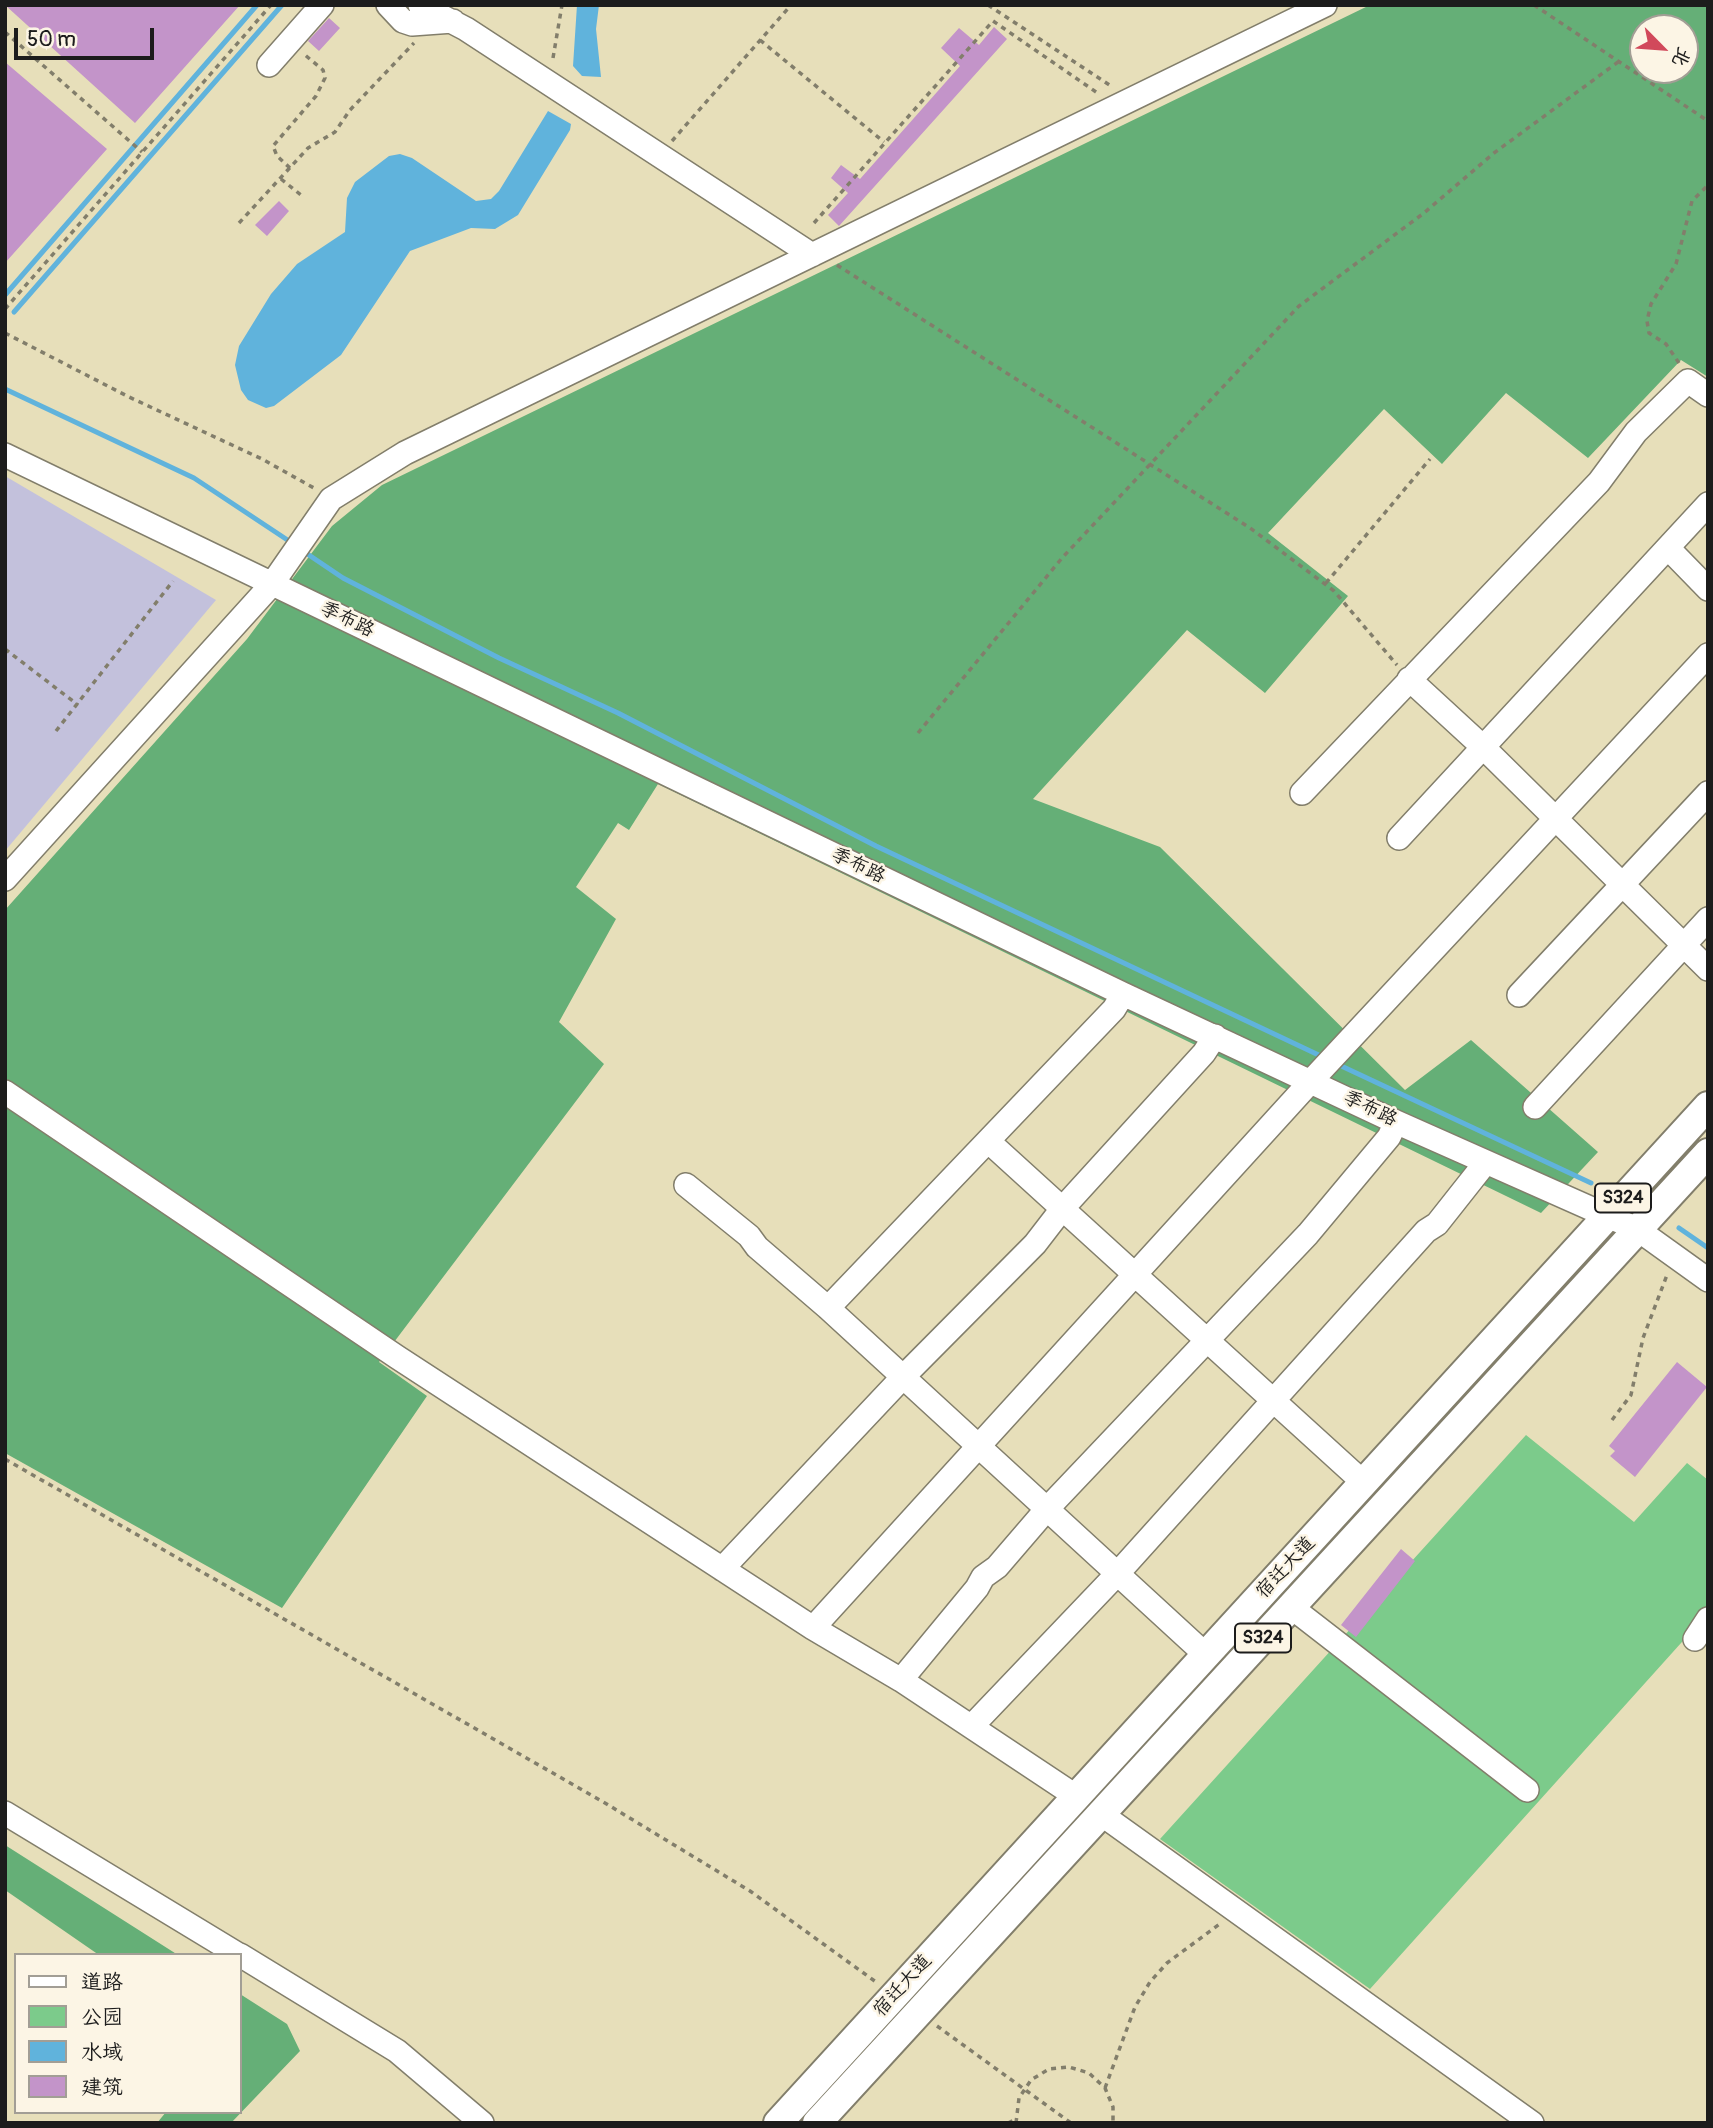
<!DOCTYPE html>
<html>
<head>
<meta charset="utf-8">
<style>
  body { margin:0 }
  #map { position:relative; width:1713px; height:2128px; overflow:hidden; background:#e7dfba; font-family:Pangolin,"LXGW WenKai TC",sans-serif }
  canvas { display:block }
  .frame { position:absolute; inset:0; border:7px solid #1c1c1c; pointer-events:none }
  .legend { position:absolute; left:14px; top:1953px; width:228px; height:161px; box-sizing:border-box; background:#fcf5e5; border:2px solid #a29e95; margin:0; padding:9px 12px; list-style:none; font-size:21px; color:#1c1c1c }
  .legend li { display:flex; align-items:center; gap:14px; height:35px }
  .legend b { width:35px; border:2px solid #a29e95 }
  .north { position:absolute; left:1629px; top:14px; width:70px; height:70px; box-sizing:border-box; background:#fcf5e5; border:2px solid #a29e95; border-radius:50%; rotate:115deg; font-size:19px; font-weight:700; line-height:28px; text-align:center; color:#1c1c1c }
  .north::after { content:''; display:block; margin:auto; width:24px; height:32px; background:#d1495b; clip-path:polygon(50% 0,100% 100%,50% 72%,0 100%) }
  .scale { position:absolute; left:14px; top:28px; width:140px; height:32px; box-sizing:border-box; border:4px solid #1c1c1c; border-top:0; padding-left:9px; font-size:21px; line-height:24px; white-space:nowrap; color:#1c1c1c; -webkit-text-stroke:5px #fcf5e5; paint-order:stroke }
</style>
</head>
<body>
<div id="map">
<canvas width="1713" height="2128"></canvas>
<div class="frame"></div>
<ul class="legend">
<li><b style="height:9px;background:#fff"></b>道路</li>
<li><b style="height:19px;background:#7ccb8b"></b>公园</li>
<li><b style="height:19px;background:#60b3dc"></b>水域</li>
<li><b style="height:19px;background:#c394c9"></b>建筑</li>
</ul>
<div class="north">北</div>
<div class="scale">50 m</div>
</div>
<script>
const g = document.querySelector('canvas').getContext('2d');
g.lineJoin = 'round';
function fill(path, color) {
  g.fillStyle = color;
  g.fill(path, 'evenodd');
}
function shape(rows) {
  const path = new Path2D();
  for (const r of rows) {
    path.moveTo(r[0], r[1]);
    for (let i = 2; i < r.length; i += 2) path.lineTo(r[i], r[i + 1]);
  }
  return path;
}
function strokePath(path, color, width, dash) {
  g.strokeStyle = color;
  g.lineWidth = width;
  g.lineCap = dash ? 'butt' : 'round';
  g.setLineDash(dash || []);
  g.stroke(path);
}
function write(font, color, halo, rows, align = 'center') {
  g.font = font + ' Pangolin,"LXGW WenKai TC",sans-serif';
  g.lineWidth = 5;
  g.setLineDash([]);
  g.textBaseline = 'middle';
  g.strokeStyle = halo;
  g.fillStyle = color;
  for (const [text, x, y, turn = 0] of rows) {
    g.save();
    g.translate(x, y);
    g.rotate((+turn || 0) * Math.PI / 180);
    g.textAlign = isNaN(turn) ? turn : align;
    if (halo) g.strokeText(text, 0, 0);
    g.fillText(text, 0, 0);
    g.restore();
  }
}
fill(shape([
  [5,476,216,600,5,851]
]), '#c3c1dc');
fill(shape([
  [1526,1435,1634,1522,1687,1463,1708,1480,1708,1613,1370,1989,1160,1839]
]), '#7ccb8b');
fill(shape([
  [1370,5,1708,5,1708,377,1681,360,1588,458,1506,393,1442,464,1384,409,1268,533,1348,596,1265,693,1187,630,1033,799,1160,847,1405,1090,1471,1040,1598,1152,1541,1213,658,784,629,830,618,823,576,887,616,919,559,1022,604,1064,379,1362,427,1396,282,1608,5,1453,5,910,247,639,332,526,382,485],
  [1643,28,1685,28,1685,70,1643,70],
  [5,1845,178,1955,99,1955,5,1890],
  [240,1994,287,2024,300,2051,231,2123,157,2123,166,2112,240,2112]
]), '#65af77');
fill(shape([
  [577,5,599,5,596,29,601,77,582,76,573,66],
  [548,111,571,124,570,130,518,215,495,229,471,228,410,251,341,355,274,406,266,408,248,400,241,390,235,365,239,346,271,294,297,264,345,232,347,198,355,182,389,156,400,154,412,158,476,201,491,199,499,191]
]), '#60b3dc');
strokePath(shape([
  [5,295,257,5],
  [14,312,282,5],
  [5,389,194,478,292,543],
  [303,551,343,578,499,658,618,713,876,846,1325,1058],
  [1337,1064,1591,1183],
  [1679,1228,1708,1248]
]), '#60b3dc', 5);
fill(shape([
  [5,5,240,5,135,123],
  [329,18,340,28,319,51,308,41],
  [994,27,1007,39,839,226,828,215,848,193,831,178,841,165,860,179,960,66,941,48,959,28,979,45],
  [5,62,107,149,5,263],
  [279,201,289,211,267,236,255,225],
  [1677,1362,1707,1387,1635,1477,1610,1456,1615,1451,1609,1446],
  [1401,1549,1415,1561,1356,1637,1341,1625]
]), '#c394c9');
const minor = shape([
  [388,5,403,21,412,24,453,21],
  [420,5,466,29,812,255],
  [269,65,322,5],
  [5,455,1123,994,1396,1122,1637,1229,1708,1280],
  [1669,549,1708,589],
  [1409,679,1484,748,1708,969],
  [1302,793,1599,482,1636,432,1688,381,1708,395],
  [1399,838,1708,504],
  [5,879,272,584,331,499,405,453,1325,5],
  [1519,995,1708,793],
  [5,1092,397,1357,813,1628,901,1680,1077,1797],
  [1535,1107,1708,919],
  [988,1141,1364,1483],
  [686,1185,749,1236,757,1247,828,1308,1206,1655],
  [828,1308,1114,1009,1123,994],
  [722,1569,902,1378,1035,1244,1062,1209,1204,1053,1215,1036],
  [1291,1607,1527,1790],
  [813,1628,1312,1080,1708,655],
  [1695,1639,1708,1619],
  [901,1680,977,1588,983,1577,997,1567,1046,1510,1308,1234,1389,1137,1396,1122],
  [972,1726,1118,1573,1426,1231,1437,1224,1486,1162],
  [5,1813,239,1955],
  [1101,1814,1532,2123],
  [240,1955,397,2051,482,2123]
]);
const major = shape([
  [778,2123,1708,1106],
  [817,2123,1708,1153]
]);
strokePath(minor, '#827e6b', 26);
strokePath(major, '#827e6b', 32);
strokePath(shape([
  [988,5,1111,86],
  [1534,5,1708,121],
  [5,32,142,152],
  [760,40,884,142],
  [553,58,562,5],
  [672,141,791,5],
  [290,168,277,156,273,146,316,96,325,78,323,70,305,55],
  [281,179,301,195],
  [239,223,308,148,335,132,350,110,414,43],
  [814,223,993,21,1099,94],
  [837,265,1250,528,1334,591,1397,665],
  [5,309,271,5],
  [5,333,129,397,262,459,314,488],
  [1679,363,1666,344,1649,333,1647,321,1651,304,1676,264,1692,201,1708,185],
  [1326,583,1430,459],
  [5,649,78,705],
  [56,731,173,581],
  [918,733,1062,558,1299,306,1424,213,1494,153,1618,62],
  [1612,1420,1631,1395,1643,1338,1667,1275],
  [5,1459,605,1803,750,1891,876,1982],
  [937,2026,1071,2123],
  [1105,2088,1135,2007,1150,1982,1167,1963,1221,1923],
  [1008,2123,1016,2119],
  [1016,2123,1019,2098,1031,2080,1049,2069,1069,2067,1089,2073,1105,2088,1113,2107,1113,2123]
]), '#827e6b', 3.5, [5, 5]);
strokePath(minor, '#fff', 23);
strokePath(major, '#fff', 28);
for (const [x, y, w] of [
  [1623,1198,56],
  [1263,1638,56]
]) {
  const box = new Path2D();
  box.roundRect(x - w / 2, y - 14.5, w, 29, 5);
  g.fillStyle = '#fcf5e5';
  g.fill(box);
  strokePath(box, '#1c1c1c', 2);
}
write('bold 18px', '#1c1c1c', null, [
  ["S324",1623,1198],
  ["S324",1263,1638]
]);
write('19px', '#1c1c1c', '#fcf5e5', [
  ["季布路",347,620,26],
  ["季布路",858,866,26],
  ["季布路",1370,1109,26],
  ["宿迁大道",1286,1568,-47],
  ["宿迁大道",903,1986,-48]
]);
</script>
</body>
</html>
